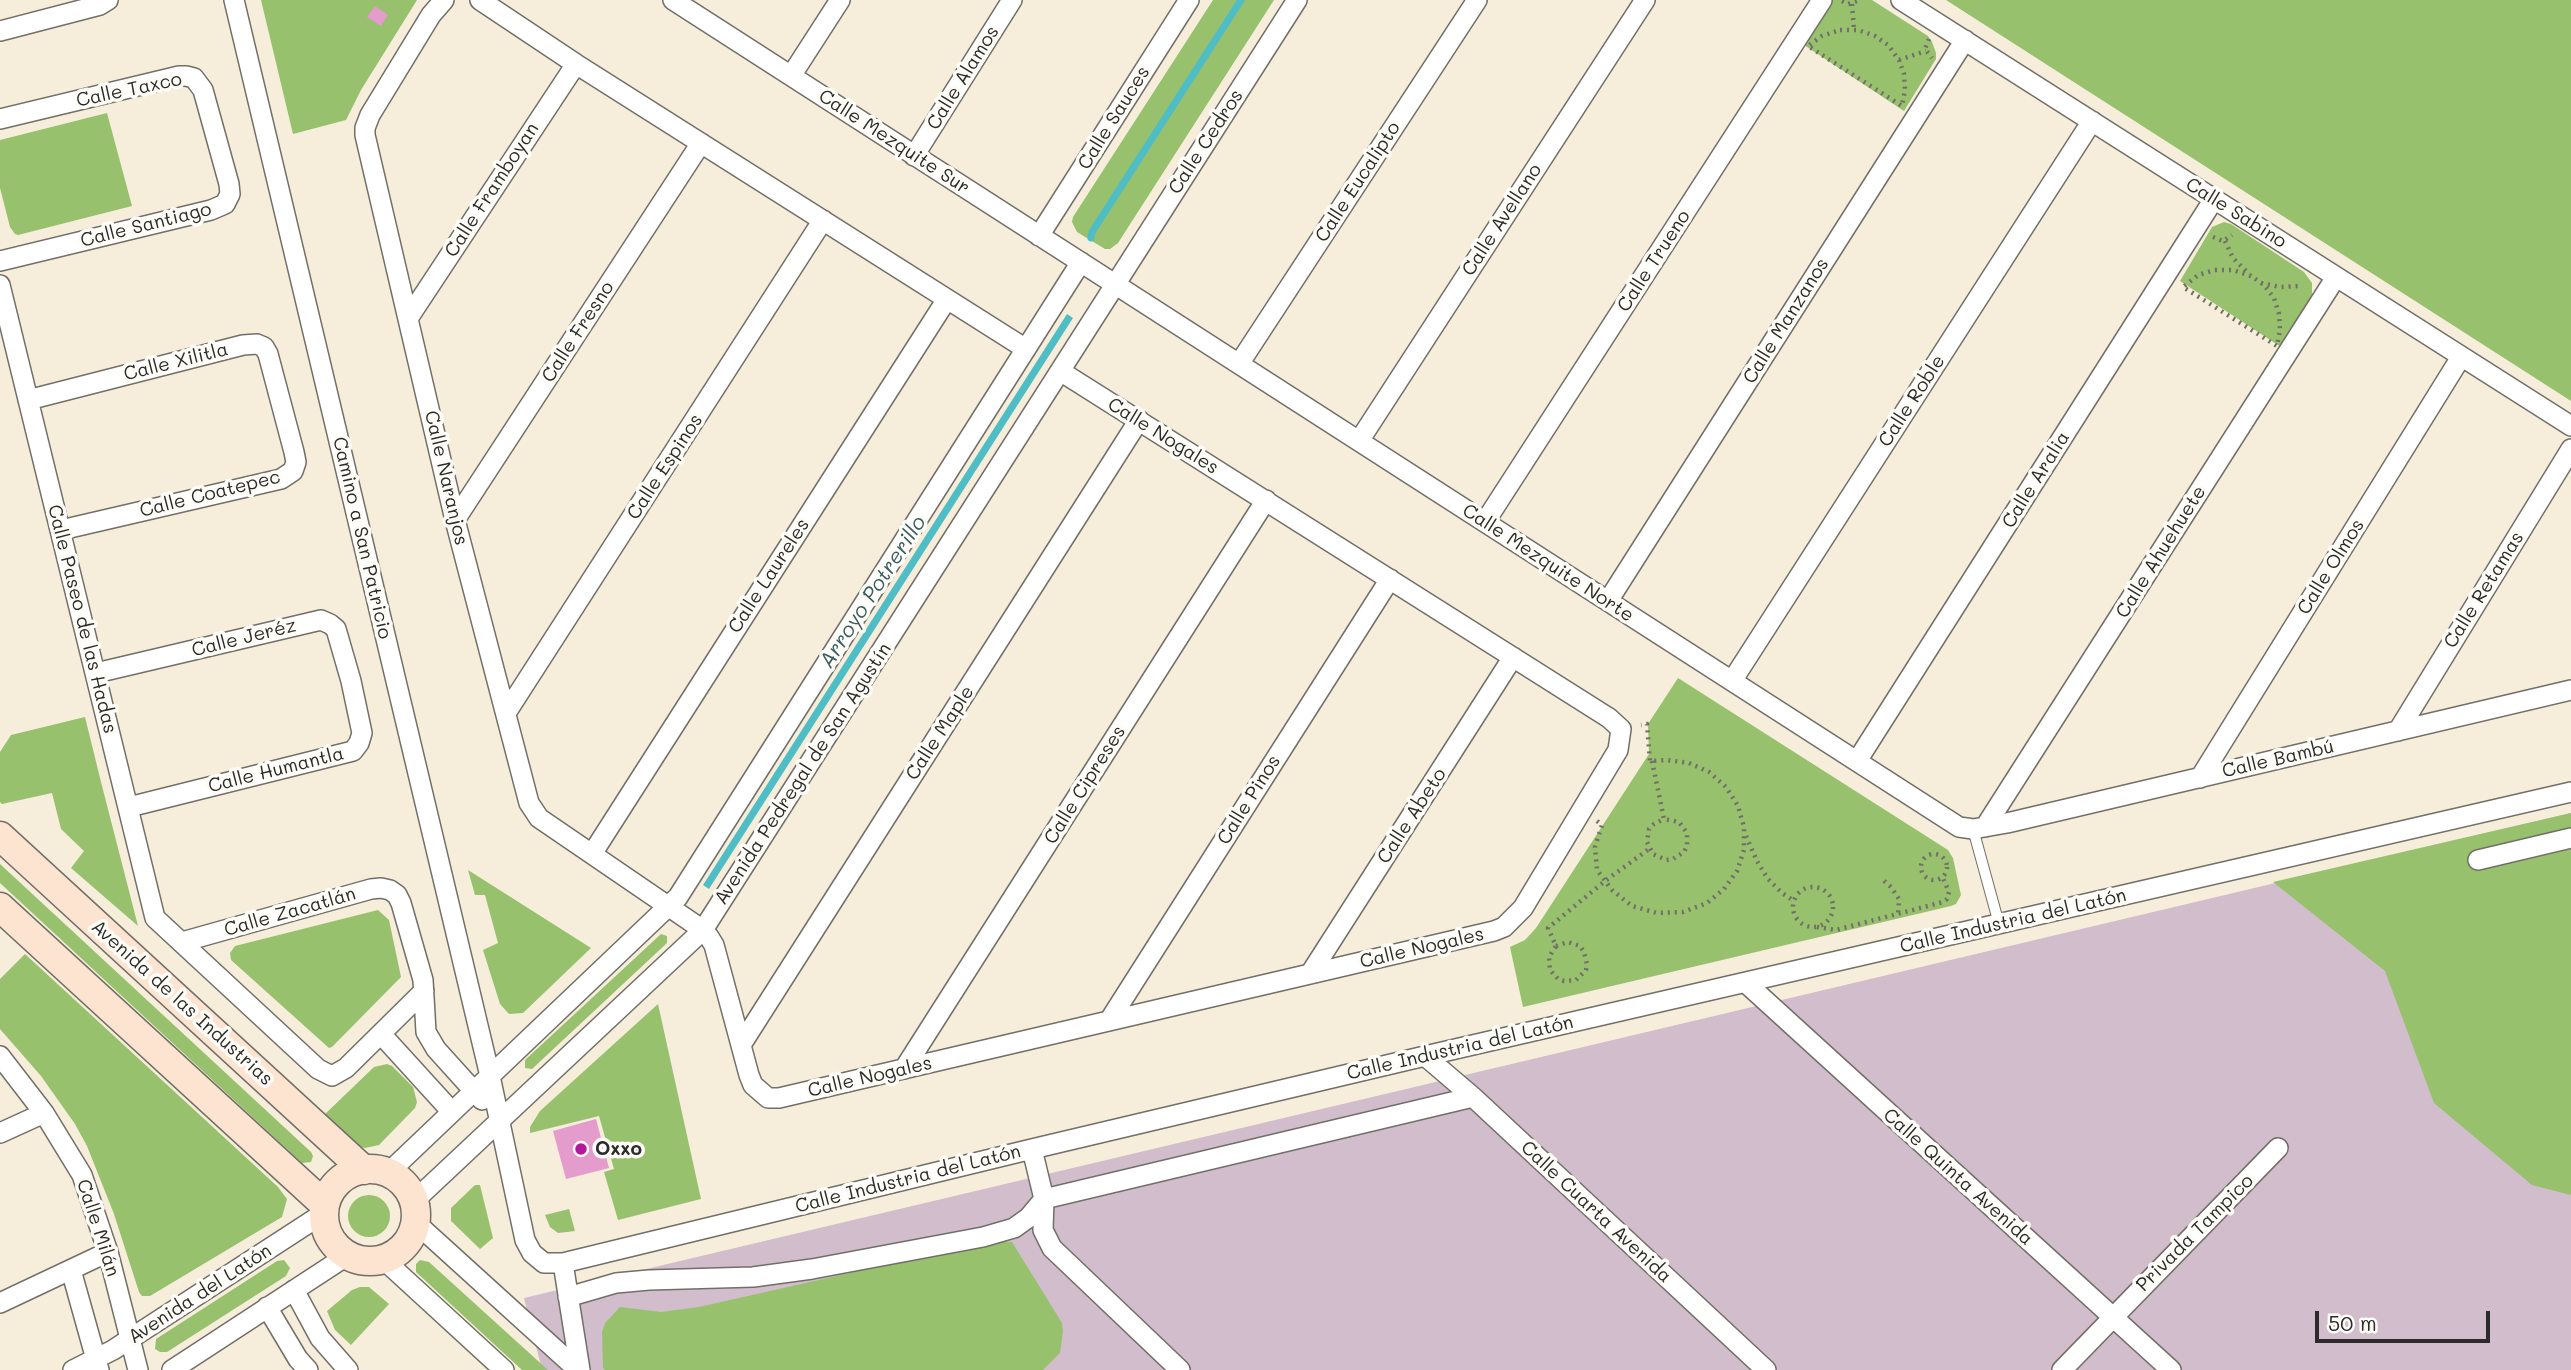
<!DOCTYPE html>
<html>
<head>
<meta charset="utf-8">
<style>
  body { margin:0 }
  #map { position:relative; width:2571px; height:1370px; overflow:hidden; background:#f6edda; font-family:Mali,sans-serif }
  canvas { display:block }
  .scale { position:absolute; left:2315px; top:1311px; width:175px; height:32px; box-sizing:border-box; border:4px solid #2b2b2b; border-top:0; padding-left:9px; font-size:21px; line-height:24px; white-space:nowrap; color:#2b2b2b; -webkit-text-stroke:5px #fdfcf7; paint-order:stroke }
</style>
</head>
<body>
<div id="map">
<canvas width="2571" height="1370"></canvas>
<div class="scale">50 m</div>
</div>
<script>
const g = document.querySelector('canvas').getContext('2d');
g.lineJoin = 'round';
function fill(path, color) {
  g.fillStyle = color;
  g.fill(path, 'evenodd');
}
function shape(rows) {
  const path = new Path2D();
  for (const r of rows) {
    if (r.length === 3) {
      path.moveTo(r[0] + r[2], r[1]);
      path.arc(r[0], r[1], r[2], 0, 2 * Math.PI);
      continue;
    }
    path.moveTo(r[0], r[1]);
    for (let i = 2; i < r.length; i += 2) path.lineTo(r[i], r[i + 1]);
  }
  return path;
}
function strokePath(path, color, width, dash) {
  g.strokeStyle = color;
  g.lineWidth = width;
  g.lineCap = dash ? 'butt' : 'round';
  g.setLineDash(dash || []);
  g.stroke(path);
}
function write(font, color, halo, rows, align = 'center') {
  g.font = font + ' Mali,sans-serif';
  g.lineWidth = 7;
  g.setLineDash([]);
  g.textBaseline = 'middle';
  g.strokeStyle = halo;
  g.fillStyle = color;
  for (const [text, x, y, turn = 0] of rows) {
    g.save();
    g.translate(x, y);
    g.rotate((+turn || 0) * Math.PI / 180);
    g.textAlign = isNaN(turn) ? turn : align;
    if (halo) g.strokeText(text, 0, 0);
    g.fillText(text, 0, 0);
    g.restore();
  }
}
fill(shape([
  [2571,813,2571,1370,542,1370,524,1298]
]), '#d1bdcb');
fill(shape([
  [261,0,417,0,361,90,346,120,293,134],
  [1213,0,1274,0,1118,243,1110,249,1105,249,1077,232,1072,222,1073,217],
  [1830,0,1872,0,1928,36,1932,42,1936,53,1936,59,1904,111,1804,45],
  [1946,0,2571,0,2571,401],
  [107,113,132,206,18,235,15,234,10,227,0,188,0,140],
  [2224,222,2231,224,2304,272,2312,283,2312,295,2281,347,2180,281,2212,227],
  [1678,678,1948,850,1953,858,1961,895,1956,904,1951,906,1523,1007,1510,947,1525,940,1536,928,1649,754,1648,724],
  [85,717,101,782,138,926,71,868,84,851,61,829,52,793,2,804,0,802,0,752,11,735],
  [2571,813,2571,1195,2532,1185,2434,1103,2385,971,2273,882],
  [0,864,311,1152,313,1156,311,1162,302,1163,0,883],
  [468,870,591,948,523,1013,509,1014,500,1004,483,950,498,943,485,895,475,895],
  [378,910,389,920,401,977,332,1047,329,1048,231,960,230,953,235,946],
  [661,934,667,936,667,943,532,1069,525,1068,525,1060],
  [25,954,278,1187,287,1199,282,1217,150,1296,142,1296,139,1292,114,1214,87,1146,75,1124,41,1076,0,1029,0,979],
  [658,1004,701,1199,618,1220,604,1172,614,1169,599,1116,530,1133,530,1127,540,1111],
  [387,1064,392,1066,413,1087,417,1102,415,1108,379,1145,365,1148,357,1146,323,1116,374,1067],
  [475,1185,480,1185,493,1238,480,1249,451,1221,451,1208],
  [369,1216,21],
  [569,1209,575,1231,558,1233,550,1227,545,1215],
  [992,1241,1012,1242,1062,1323,1063,1331,1060,1353,1043,1370,605,1370,603,1368,602,1332,605,1323,620,1307,661,1312,699,1307],
  [284,1260,290,1268,286,1276,167,1352,160,1352,155,1349,156,1339,277,1261],
  [420,1260,429,1262,548,1370,522,1370,416,1272,416,1264],
  [360,1287,369,1287,389,1304,351,1345,335,1330,327,1311,352,1290]
]), '#97c16d');
fill(shape([
  [1067,314,1073,318,709,889,703,885]
]), '#4fbdc6');
strokePath(shape([
  [1091,238,1092,232,1241,0]
]), '#4fbdc6', 7);
fill(shape([
  [375,6,388,15,381,26,367,17],
  [596,1119,609,1168,566,1179,553,1131]
]), '#e39ccc');
const lane = shape([
  [1973,829,1999,924]
]);
const street = shape([
  [234,0,490,1076,525,1240,532,1253,544,1263,563,1263,1032,1149,1425,1056,2571,792],
  [444,0,431,15,370,115,365,128,365,135,455,520,529,803,539,818,703,930,709,937,714,945,749,1075,753,1085,768,1098,779,1098,1494,931,1504,927,1523,908,1618,750,1621,729,1609,718,1060,371],
  [480,0,576,64,1026,349],
  [673,0,1959,827,1973,829,2007,823,2571,690],
  [1901,0,2571,426],
  [0,31,100,5,108,0],
  [791,76,840,0],
  [0,119,179,76,186,76,194,78,203,90,229,184,230,194,225,204,211,210,0,261],
  [914,156,1012,0],
  [1039,236,1189,0],
  [0,285,155,918,318,1069,332,1076,346,1068,424,991],
  [409,317,576,64],
  [1239,364,1477,0],
  [28,400,243,345,257,344,264,347,268,354,294,452,296,462,293,471,281,479,61,530],
  [1359,441,1645,0],
  [455,520,701,143],
  [1485,522,1822,0],
  [1608,601,1965,40],
  [96,673,321,620,330,624,336,629,351,681,362,733,359,743,353,751,129,807],
  [1732,681,2092,121],
  [506,713,823,220],
  [2398,731,2571,449],
  [1857,761,2214,199],
  [2200,778,2461,357],
  [1985,827,2336,277],
  [592,854,947,299],
  [2478,860,2571,838],
  [182,942,371,889,381,888,390,890,397,895,401,903,423,980,426,1032,436,1049,482,1100],
  [1310,974,1513,657],
  [1746,983,2171,1370],
  [1109,1021,1390,579],
  [381,1034,452,1112],
  [741,1045,1139,420],
  [0,1056,44,1113,82,1175,108,1252,138,1370],
  [1425,1056,1473,1097,1766,1370],
  [904,1069,1266,500],
  [0,1133,44,1113],
  [1032,1149,1044,1199,1043,1230,1052,1248,1180,1370],
  [388,1173,678,897,1081,262],
  [1044,1199,1473,1097],
  [414,1201,703,930,1297,0],
  [416,1223,578,1370],
  [383,1259,504,1370],
  [563,1263,580,1370],
  [71,1270,99,1370],
  [294,1290,320,1338,348,1370],
  [568,1297,616,1283,649,1280,753,1277,812,1269,983,1237,1014,1228,1028,1218,1044,1199],
  [0,1303,108,1252],
  [267,1307,298,1359,308,1370],
  [73,1370,113,1350,324,1213],
  [172,1370,348,1255],
  [2062,1370,2278,1148]
]);
const secondary = shape([
  [0,836,364,1170],
  [0,907,325,1205],
  [370,1215,46]
]);
strokePath(lane, '#726f68', 12);
strokePath(street, '#726f68', 22);
strokePath(secondary, '#726f68', 31);
strokePath(shape([
  [1842,1,1848,4,1860,0],
  [1852,4,1854,30],
  [1840,30,1858,30,1875,36,1888,45,1899,60,1904,74,1905,90,1902,106,1808,46,1822,36,1840,30],
  [1929,39,1925,49,1932,58],
  [1899,60,1926,51],
  [2213,237,2223,241,2232,235],
  [2225,241,2233,258,2249,274],
  [2215,270,2233,270,2251,276,2264,285,2274,298,2279,314,2280,330,2277,346,2183,287,2198,275,2215,270],
  [2261,283,2280,287,2298,286],
  [1652,761,1664,819,1654,824,1649,829,1647,842,1653,854,1666,860,1673,859,1684,852,1687,846,1687,833,1679,822,1664,819],
  [1597,821,1602,825,1595,847,1597,870,1612,890,1632,906,1657,913,1683,912,1707,903,1724,889,1737,871,1744,850,1744,827,1738,806,1726,787,1709,772,1689,763,1667,760,1650,761,1647,724,1641,725],
  [1746,836,1757,861,1768,879,1782,893,1794,901],
  [1934,867,13],
  [1884,881,1891,887,1899,899,1898,914],
  [1813,907,20],
  [1817,927,1836,930,1943,902,1947,899,1949,892,1942,876],
  [1556,946,1568,942,1580,946,1584,952,1587,964,1586,970,1576,980,1564,981,1558,979,1550,970,1549,957,1556,946,1548,928,1605,881,1649,849]
]), '#726f68', 4.5, [2, 5]);
strokePath(lane, '#fff', 10);
strokePath(street, '#fff', 19);
strokePath(secondary, '#fde4d1', 28);
for (const [x, y, r, color] of [
  [581,1149,7,"#b5179e"]
]) {
  const dot = new Path2D();
  dot.arc(x, y, r, 0, 2 * Math.PI);
  g.fillStyle = color;
  g.fill(dot);
  strokePath(dot, '#fdfcf7', 2.5);
}
write('19px', '#2b2b2b', '#fdfcf7', [
  ["Calle Alamos",963,78,-58],
  ["Calle Taxco",129,90,-12],
  ["Calle Sauces",1114,118,-58],
  ["Calle Mezquite Sur",894,142,33],
  ["Calle Cedros",1206,142,-57],
  ["Calle Eucalipto",1358,182,-57],
  ["Calle Framboyan",492,190,-57],
  ["Calle Sabino",2236,213,32],
  ["Calle Avellano",1502,220,-57],
  ["Calle Santiago",146,225,-14],
  ["Calle Trueno",1654,261,-57],
  ["Calle Manzanos",1786,321,-58],
  ["Calle Fresno",578,332,-57],
  ["Calle Xilitla",176,362,-14],
  ["Calle Roble",1912,401,-57],
  ["Calle Nogales",1163,436,32],
  ["Calle Espinos",665,467,-57],
  ["Calle Naranjos",446,478,77],
  ["Calle Aralia",2036,480,-58],
  ["Calle Coatepec",210,494,-14],
  ["Camino a San Patricio",362,538,77],
  ["Calle Ahuehuete",2161,552,-58],
  ["Calle Mezquite Norte",1548,563,33],
  ["Calle Olmos",2331,567,-58],
  ["Calle Laureles",769,576,-57],
  ["Calle Retamas",2484,590,-58],
  ["Calle Paseo de las Hadas",82,619,76],
  ["Calle Jeréz",244,638,-14],
  ["Calle Maple",940,733,-57],
  ["Calle Bambú",2278,759,-13],
  ["Calle Humantla",276,770,-14],
  ["Avenida Pedregal de San Agustín",803,774,-57],
  ["Calle Cipreses",1085,785,-58],
  ["Calle Pinos",1249,800,-58],
  ["Calle Abeto",1412,816,-57],
  ["Calle Zacatlán",290,912,-16],
  ["Calle Industria del Latón",2013,921,-13],
  ["Calle Nogales",1422,948,-13],
  ["Avenida de las Industrias",182,1003,42],
  ["Calle Industria del Latón",1460,1048,-13],
  ["Calle Nogales",870,1077,-13],
  ["Calle Quinta Avenida",1958,1177,42],
  ["Calle Industria del Latón",908,1179,-14],
  ["Calle Cuarta Avenida",1596,1212,43],
  ["Calle Milán",98,1228,72],
  ["Privada Tampico",2195,1233,-45],
  ["Avenida del Latón",200,1294,-33]
]);
write('bold 19px', '#2b2b2b', '#fdfcf7', [
  ["Oxxo",595,1149]
], 'left');
write('italic 21px', '#385e61', '#fdfcf7', [
  ["Arroyo Potrerillo",873,592,-57]
]);
</script>
</body>
</html>
